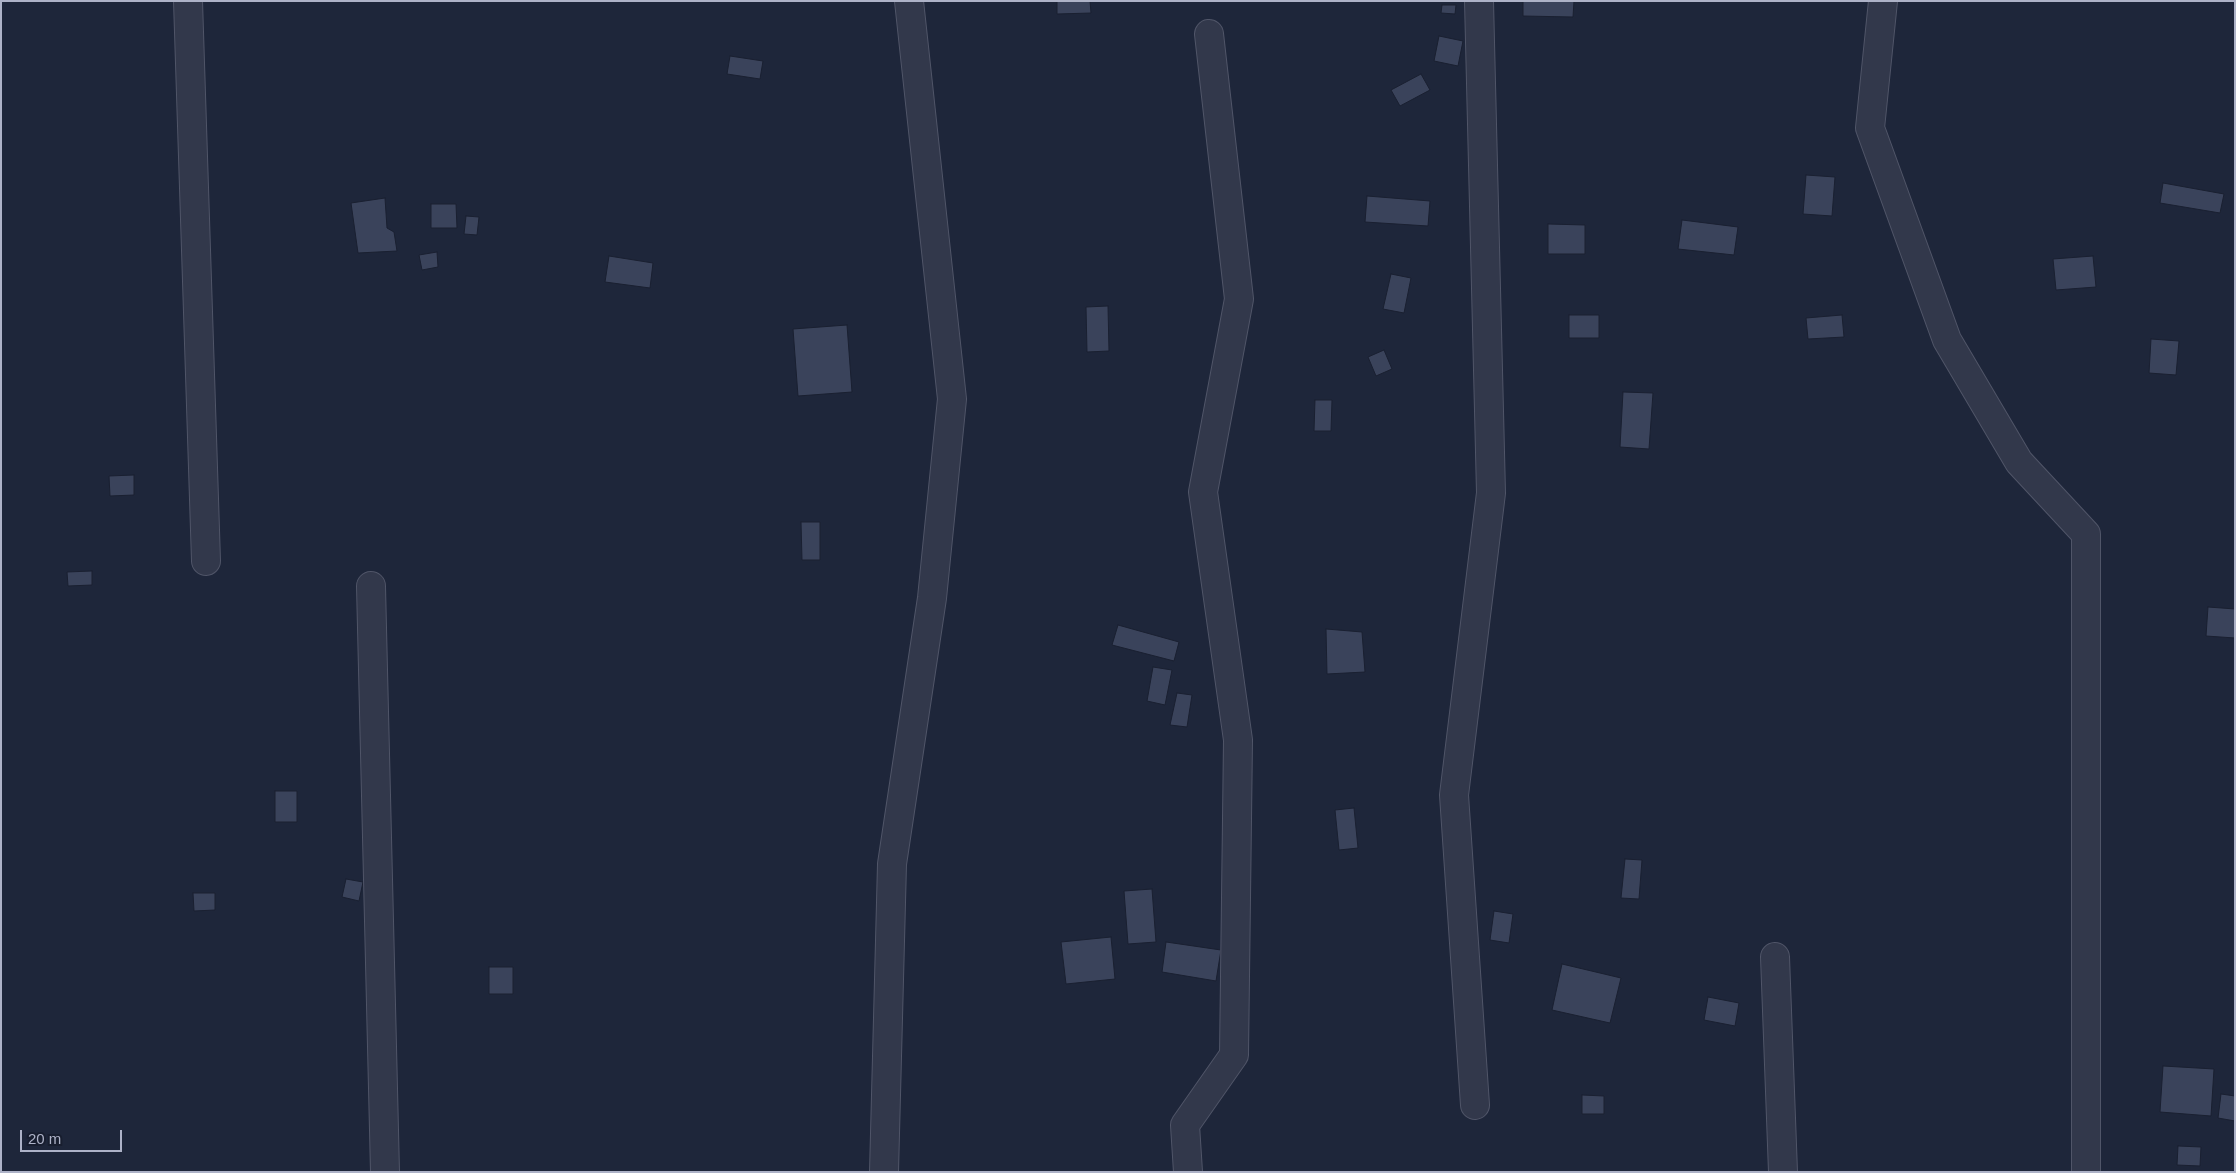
<!DOCTYPE html>
<html>
<head>
<meta charset="utf-8">
<style>
  body { margin:0 }
  #map { position:relative; width:2236px; height:1173px; overflow:hidden; background:#1e263a; font-family:Helvetica,sans-serif }
  canvas { display:block }
  .frame { position:absolute; inset:0; border:2px solid #adb2c7; pointer-events:none }
  .scale { position:absolute; left:20px; top:1130px; width:102px; height:22px; box-sizing:border-box; border:2px solid #adb2c7; border-top:0; padding-left:6px; font-size:15px; line-height:18px; white-space:nowrap; color:#adb2c7; -webkit-text-stroke:4px #181e2f; paint-order:stroke }
</style>
</head>
<body>
<div id="map">
<canvas width="2236" height="1173"></canvas>
<div class="frame"></div>
<div class="scale">20 m</div>
</div>
<script>
const g = document.querySelector('canvas').getContext('2d');
g.lineJoin = 'round';
function fill(path, color) {
  g.fillStyle = color;
  g.fill(path, 'evenodd');
}
function shape(rows) {
  const path = new Path2D();
  for (const r of rows) {
    path.moveTo(r[0], r[1]);
    for (let i = 2; i < r.length; i += 2) path.lineTo(r[i], r[i + 1]);
  }
  return path;
}
function strokePath(path, color, width, dash) {
  g.strokeStyle = color;
  g.lineWidth = width;
  g.lineCap = dash ? 'butt' : 'round';
  g.setLineDash(dash || []);
  g.stroke(path);
}
const building = shape([
  [1057,1,1090,1,1091,13,1057,14,1057,1],
  [1523,1,1574,1,1573,17,1523,16,1523,1],
  [1442,5,1456,5,1455,14,1441,13,1442,5],
  [1439,36,1463,41,1458,66,1434,61,1439,36],
  [730,56,763,61,760,79,727,74,730,56],
  [1421,74,1430,90,1400,106,1391,90,1421,74],
  [1806,175,1835,177,1832,216,1803,214,1806,175],
  [2163,183,2224,194,2220,213,2160,203,2163,183],
  [1367,196,1430,201,1428,226,1365,222,1367,196],
  [385,198,387,228,394,232,397,251,358,253,351,203,385,198],
  [431,204,456,204,457,228,431,228,431,204],
  [466,216,479,217,477,235,464,234,466,216],
  [1682,220,1738,227,1734,255,1678,249,1682,220],
  [1548,224,1585,225,1585,254,1548,254,1548,224],
  [437,252,438,267,422,270,419,255,437,252],
  [609,256,653,263,650,288,605,282,609,256],
  [2093,256,2096,287,2056,290,2053,259,2093,256],
  [1391,274,1411,278,1404,313,1383,309,1391,274],
  [1108,306,1109,351,1087,352,1086,307,1108,306],
  [1569,315,1599,315,1599,338,1569,338,1569,315],
  [1842,315,1844,337,1808,339,1806,318,1842,315],
  [847,325,852,392,798,396,793,329,847,325],
  [2151,339,2179,341,2176,375,2149,373,2151,339],
  [1384,350,1392,369,1376,376,1368,357,1384,350],
  [1623,392,1653,393,1649,449,1620,447,1623,392],
  [1315,400,1332,400,1331,431,1314,431,1315,400],
  [134,475,134,495,110,496,109,476,134,475],
  [801,522,820,522,820,560,802,560,801,522],
  [92,571,92,585,68,586,67,572,92,571],
  [2208,607,2235,609,2235,638,2206,636,2208,607],
  [1118,625,1179,642,1174,661,1112,645,1118,625],
  [1326,629,1362,632,1365,672,1327,674,1326,629],
  [1153,667,1172,670,1165,705,1147,701,1153,667],
  [1177,693,1192,695,1187,727,1170,725,1177,693],
  [275,791,297,791,297,822,275,822,275,791],
  [1354,808,1358,848,1339,850,1335,810,1354,808],
  [1625,859,1642,860,1639,899,1621,898,1625,859],
  [346,879,363,882,359,901,342,897,346,879],
  [1152,889,1156,942,1128,944,1124,891,1152,889],
  [193,893,215,893,215,910,194,911,193,893],
  [1494,911,1513,914,1509,943,1490,940,1494,911],
  [1111,937,1115,979,1066,984,1061,942,1111,937],
  [1166,942,1221,950,1216,981,1162,972,1166,942],
  [1562,964,1621,978,1610,1023,1552,1010,1562,964],
  [489,967,513,967,513,994,489,994,489,967],
  [1708,997,1739,1003,1735,1026,1704,1020,1708,997],
  [2163,1066,2214,1069,2211,1116,2160,1112,2163,1066],
  [2221,1094,2235,1096,2235,1121,2218,1118,2221,1094],
  [1582,1095,1604,1096,1604,1114,1582,1114,1582,1095],
  [2178,1146,2201,1147,2200,1166,2177,1165,2178,1146]
]);
fill(building, '#3a435b');
strokePath(building, '#1a2031', 1);
const minor = shape([
  [188,1,206,561],
  [1883,1,1870,128,1947,340,2019,462,2086,534,2086,1172],
  [371,586,385,1172],
  [1775,957,1783,1172],
  [1475,1105,1454,795,1491,493,1479,1],
  [884,1172,892,864,932,598,952,399,909,1],
  [1188,1172,1185,1125,1234,1055,1238,740,1203,492,1239,299,1209,34]
]);
strokePath(minor, '#505568', 30);
strokePath(minor, '#32384b', 28);
</script>
</body>
</html>
